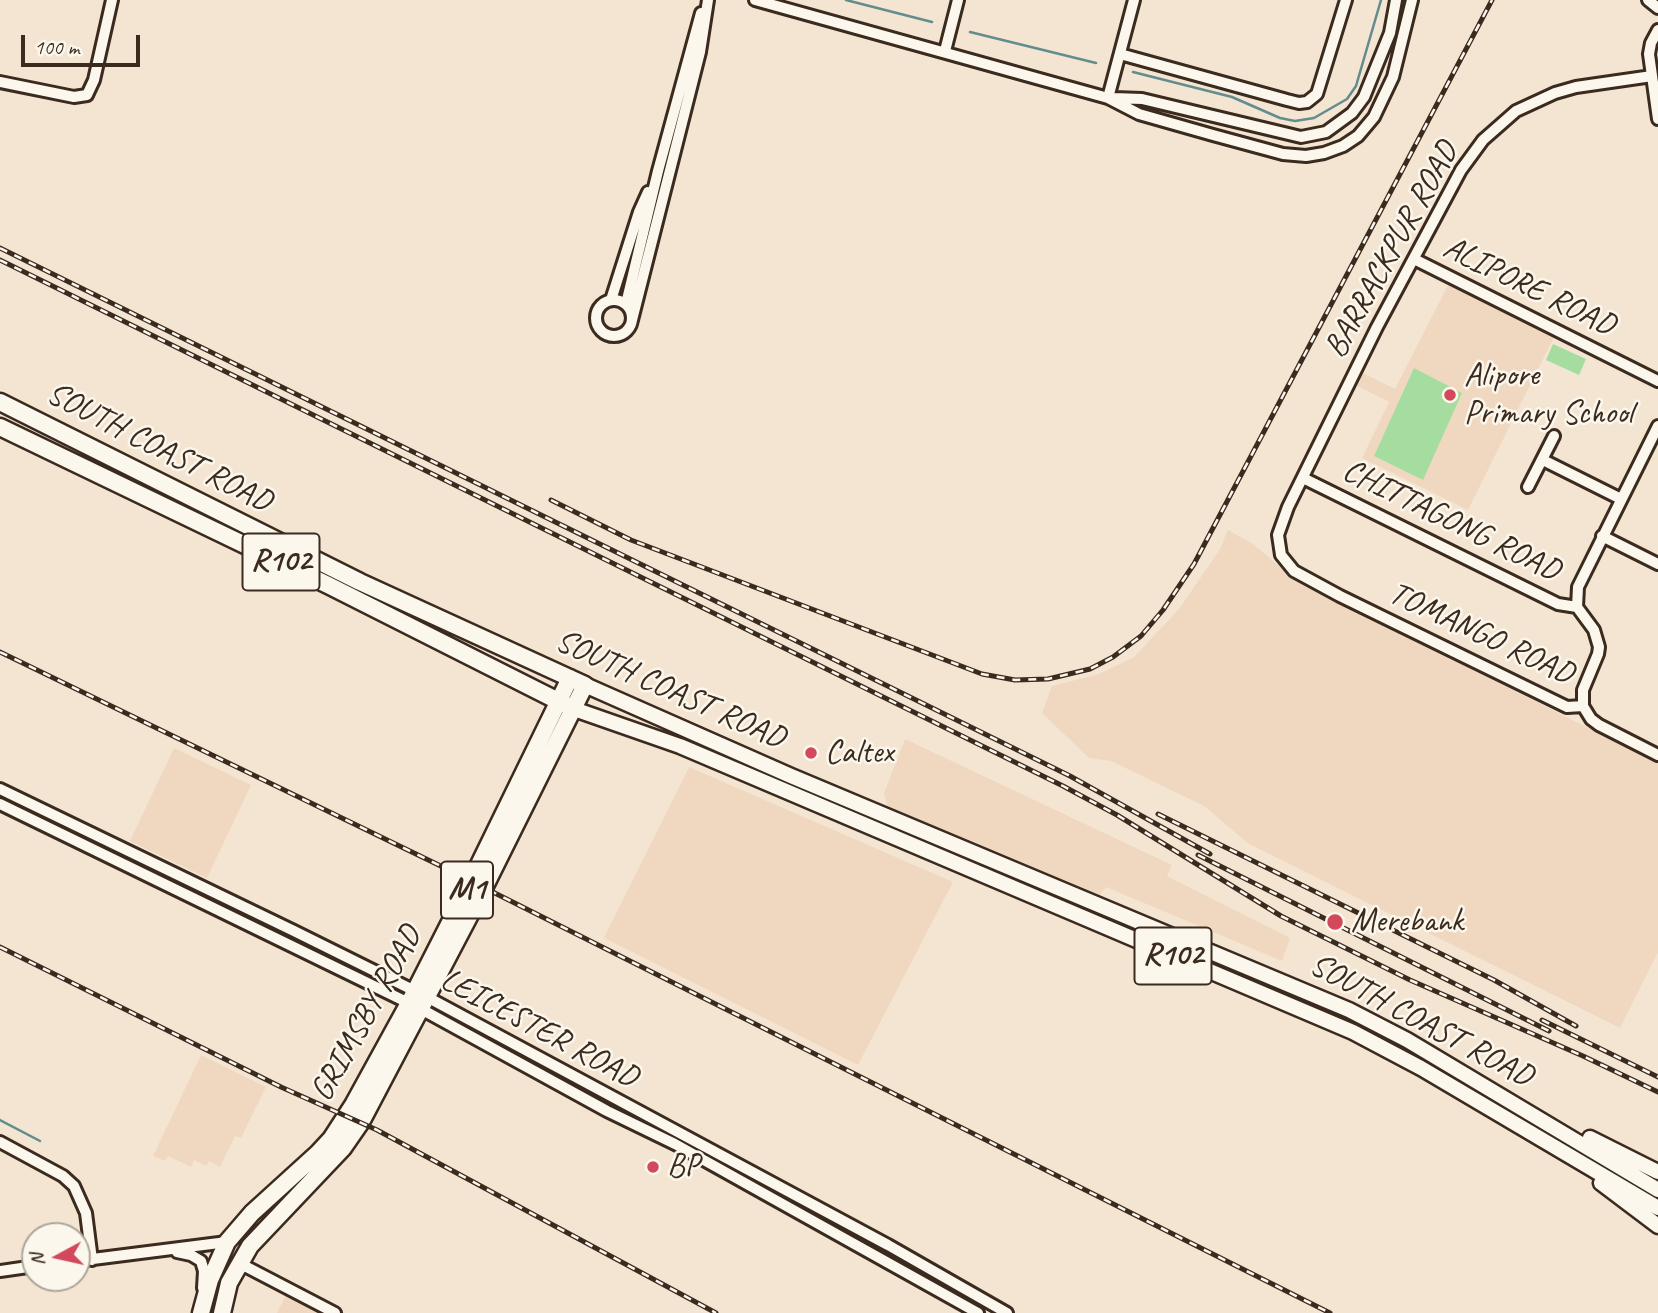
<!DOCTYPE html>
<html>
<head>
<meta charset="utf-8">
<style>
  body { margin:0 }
  #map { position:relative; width:1658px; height:1313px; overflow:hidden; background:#f4e5d2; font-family:Caveat,sans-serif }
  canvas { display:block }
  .north { position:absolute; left:21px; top:1222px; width:70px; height:70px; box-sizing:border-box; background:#fbf7ec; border:2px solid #aea59a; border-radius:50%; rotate:262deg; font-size:19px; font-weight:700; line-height:28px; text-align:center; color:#3b2a1e }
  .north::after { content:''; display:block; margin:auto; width:24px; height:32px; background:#d1495b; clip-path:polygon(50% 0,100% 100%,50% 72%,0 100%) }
  .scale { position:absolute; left:21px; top:35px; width:119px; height:32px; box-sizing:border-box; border:4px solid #3b2a1e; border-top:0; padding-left:9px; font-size:21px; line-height:24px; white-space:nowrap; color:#3b2a1e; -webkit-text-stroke:5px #fbf7ec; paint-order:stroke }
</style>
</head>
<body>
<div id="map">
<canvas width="1658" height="1313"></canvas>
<div class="north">N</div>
<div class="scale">100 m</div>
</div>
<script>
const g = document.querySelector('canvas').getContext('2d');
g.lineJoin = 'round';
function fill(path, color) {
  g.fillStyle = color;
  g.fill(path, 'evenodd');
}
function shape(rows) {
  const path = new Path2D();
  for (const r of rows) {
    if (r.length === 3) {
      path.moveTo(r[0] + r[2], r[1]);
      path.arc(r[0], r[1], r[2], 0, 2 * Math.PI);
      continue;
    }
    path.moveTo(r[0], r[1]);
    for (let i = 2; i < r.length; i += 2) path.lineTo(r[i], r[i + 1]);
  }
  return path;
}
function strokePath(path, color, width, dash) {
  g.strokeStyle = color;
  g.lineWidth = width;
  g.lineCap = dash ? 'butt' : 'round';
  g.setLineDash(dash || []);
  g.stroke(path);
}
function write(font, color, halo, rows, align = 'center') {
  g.font = font + ' Caveat,sans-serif';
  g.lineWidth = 5;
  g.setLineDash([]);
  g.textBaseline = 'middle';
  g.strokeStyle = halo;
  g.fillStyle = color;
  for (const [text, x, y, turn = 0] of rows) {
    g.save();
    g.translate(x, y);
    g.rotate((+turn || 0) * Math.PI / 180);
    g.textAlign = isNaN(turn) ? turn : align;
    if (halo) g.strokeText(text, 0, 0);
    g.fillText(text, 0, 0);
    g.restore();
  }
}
fill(shape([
  [1448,285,1554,337,1468,510,1362,458,1389,402,1357,386,1363,373,1395,389],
  [1228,530,1253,544,1298,582,1658,763,1658,952,1620,1028,1249,844,1204,806,1111,761,1089,758,1042,713,1052,686,1099,674,1134,657,1179,609,1220,549],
  [905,739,1172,865,1167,876,1290,938,1282,961,1106,887,1100,895,887,806,884,793],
  [174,748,251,785,207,878,130,841],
  [689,767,953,882,858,1065,604,938],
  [201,1055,266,1087,241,1138,235,1136,220,1167,209,1161,206,1166,194,1160,191,1167,168,1156,165,1161,153,1156],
  [291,1285,345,1313,277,1313]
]), '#f0d8c0');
fill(shape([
  [1553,344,1586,359,1579,375,1546,360],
  [1414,368,1462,393,1423,480,1374,456]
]), '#a5dca0');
strokePath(shape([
  [846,0,932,22],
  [970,32,1096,63],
  [1133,72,1232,97,1280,118,1295,121,1314,118,1347,99,1356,86,1381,0],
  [0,1120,40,1141]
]), '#628c8d', 2.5);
const minor = shape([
  [755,0,1108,98,1139,114,1213,135,1283,154,1306,156,1324,153,1343,146,1358,136,1374,117,1393,77,1412,0],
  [1648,0,1658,8],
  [1658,30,1651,43,1649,54,1658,119],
  [945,51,958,0],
  [1120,54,1287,100,1299,103,1307,102,1317,94,1346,0],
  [1652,76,1576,87,1555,93,1516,111,1483,140,1461,170,1377,327,1288,507,1278,535,1281,555,1294,571,1340,596,1567,707,1583,706,1591,719,1599,725,1658,755],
  [0,82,74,97,87,95,94,80,112,0],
  [1108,98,1134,0],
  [1114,98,1142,99,1301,137,1326,132,1352,113,1364,97,1390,33,1396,0],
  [1414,259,1658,381],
  [614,318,18],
  [611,300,639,212,648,192],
  [626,304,658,171,701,13],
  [632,320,700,52,708,0],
  [1543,460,1621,499],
  [1303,478,1558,604,1577,607],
  [1528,487,1554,436],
  [1602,536,1658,564],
  [1583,706,1583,690,1598,654,1599,647,1594,630,1577,607,1578,587,1658,426],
  [0,789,294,931,427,997,888,1245,1007,1313],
  [0,804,421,1009,607,1111,675,1144,978,1313],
  [0,1142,63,1176,74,1186,86,1213,92,1260],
  [177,1252,191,1255,201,1261,204,1271,203,1288],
  [77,1261,227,1242],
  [239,1263,335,1313],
  [0,1271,35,1266]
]);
const major = shape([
  [585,685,791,776,1349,1010,1407,1040,1658,1190],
  [574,709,680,746,1353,1032,1421,1068,1658,1208],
  [1590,1138,1658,1172],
  [1601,1183,1658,1226]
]);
const highway = shape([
  [0,402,360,582,585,685,484,888,361,1122,343,1148,250,1246,229,1283,222,1313],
  [0,427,328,585,566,705],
  [201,1313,210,1280,227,1242,252,1213,318,1153,331,1139,353,1105,409,1003,471,881,570,678]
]);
strokePath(minor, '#3b2a1e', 16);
strokePath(major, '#3b2a1e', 19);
strokePath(highway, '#3b2a1e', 21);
strokePath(minor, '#fbf7ec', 10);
strokePath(major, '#fbf7ec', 14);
strokePath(highway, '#fbf7ec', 16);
const rail = shape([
  [0,248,1070,776,1210,854],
  [0,260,1063,786,1117,815,1281,916,1410,980,1583,1056,1658,1092],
  [551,500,631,540,982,674,1015,680,1048,679,1090,669,1113,657,1141,636,1163,610,1194,564,1492,0],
  [0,652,451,871,1330,1313],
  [1158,814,1494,980,1576,1026],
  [1198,855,1549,1031],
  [0,947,281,1087,377,1130,716,1313],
  [1542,1020,1658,1077]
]);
strokePath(rail, '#3b2a1e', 5);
strokePath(rail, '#fbf7ec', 2.5, [8]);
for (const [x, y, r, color] of [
  [1450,395,7,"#d1495b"],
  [811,753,7,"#d1495b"],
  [1335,922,9,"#d1495b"],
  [653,1167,7,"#d1495b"]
]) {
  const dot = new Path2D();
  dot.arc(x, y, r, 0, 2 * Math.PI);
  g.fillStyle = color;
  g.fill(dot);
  strokePath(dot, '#fbf7ec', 2.5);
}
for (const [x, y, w] of [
  [281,562,77],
  [467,890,52],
  [1173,956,77]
]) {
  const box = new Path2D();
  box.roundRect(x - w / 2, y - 28.5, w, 57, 5);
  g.fillStyle = '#fbf7ec';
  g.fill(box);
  strokePath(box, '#3b2a1e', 2);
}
write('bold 32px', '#3b2a1e', null, [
  ["R102",281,562],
  ["M1",467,890],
  ["R102",1173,956]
]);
write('33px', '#3b2a1e', '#fbf7ec', [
  ["BARRACKPUR ROAD",1392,250,-61],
  ["ALIPORE ROAD",1529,287,26],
  ["SOUTH COAST ROAD",159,448,27],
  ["CHITTAGONG ROAD",1451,521,26],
  ["TOMANGO ROAD",1481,634,25],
  ["SOUTH COAST ROAD",670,690,24],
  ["GRIMSBY ROAD",367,1014,-61],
  ["SOUTH COAST ROAD",1421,1021,28],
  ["LEICESTER ROAD",539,1029,28]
]);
write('33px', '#3b2a1e', '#fbf7ec', [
  ["Alipore",1464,376],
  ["Primary School",1464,414],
  ["Caltex",825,753],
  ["Merebank",1351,922],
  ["BP",667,1167]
], 'left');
</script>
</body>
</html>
